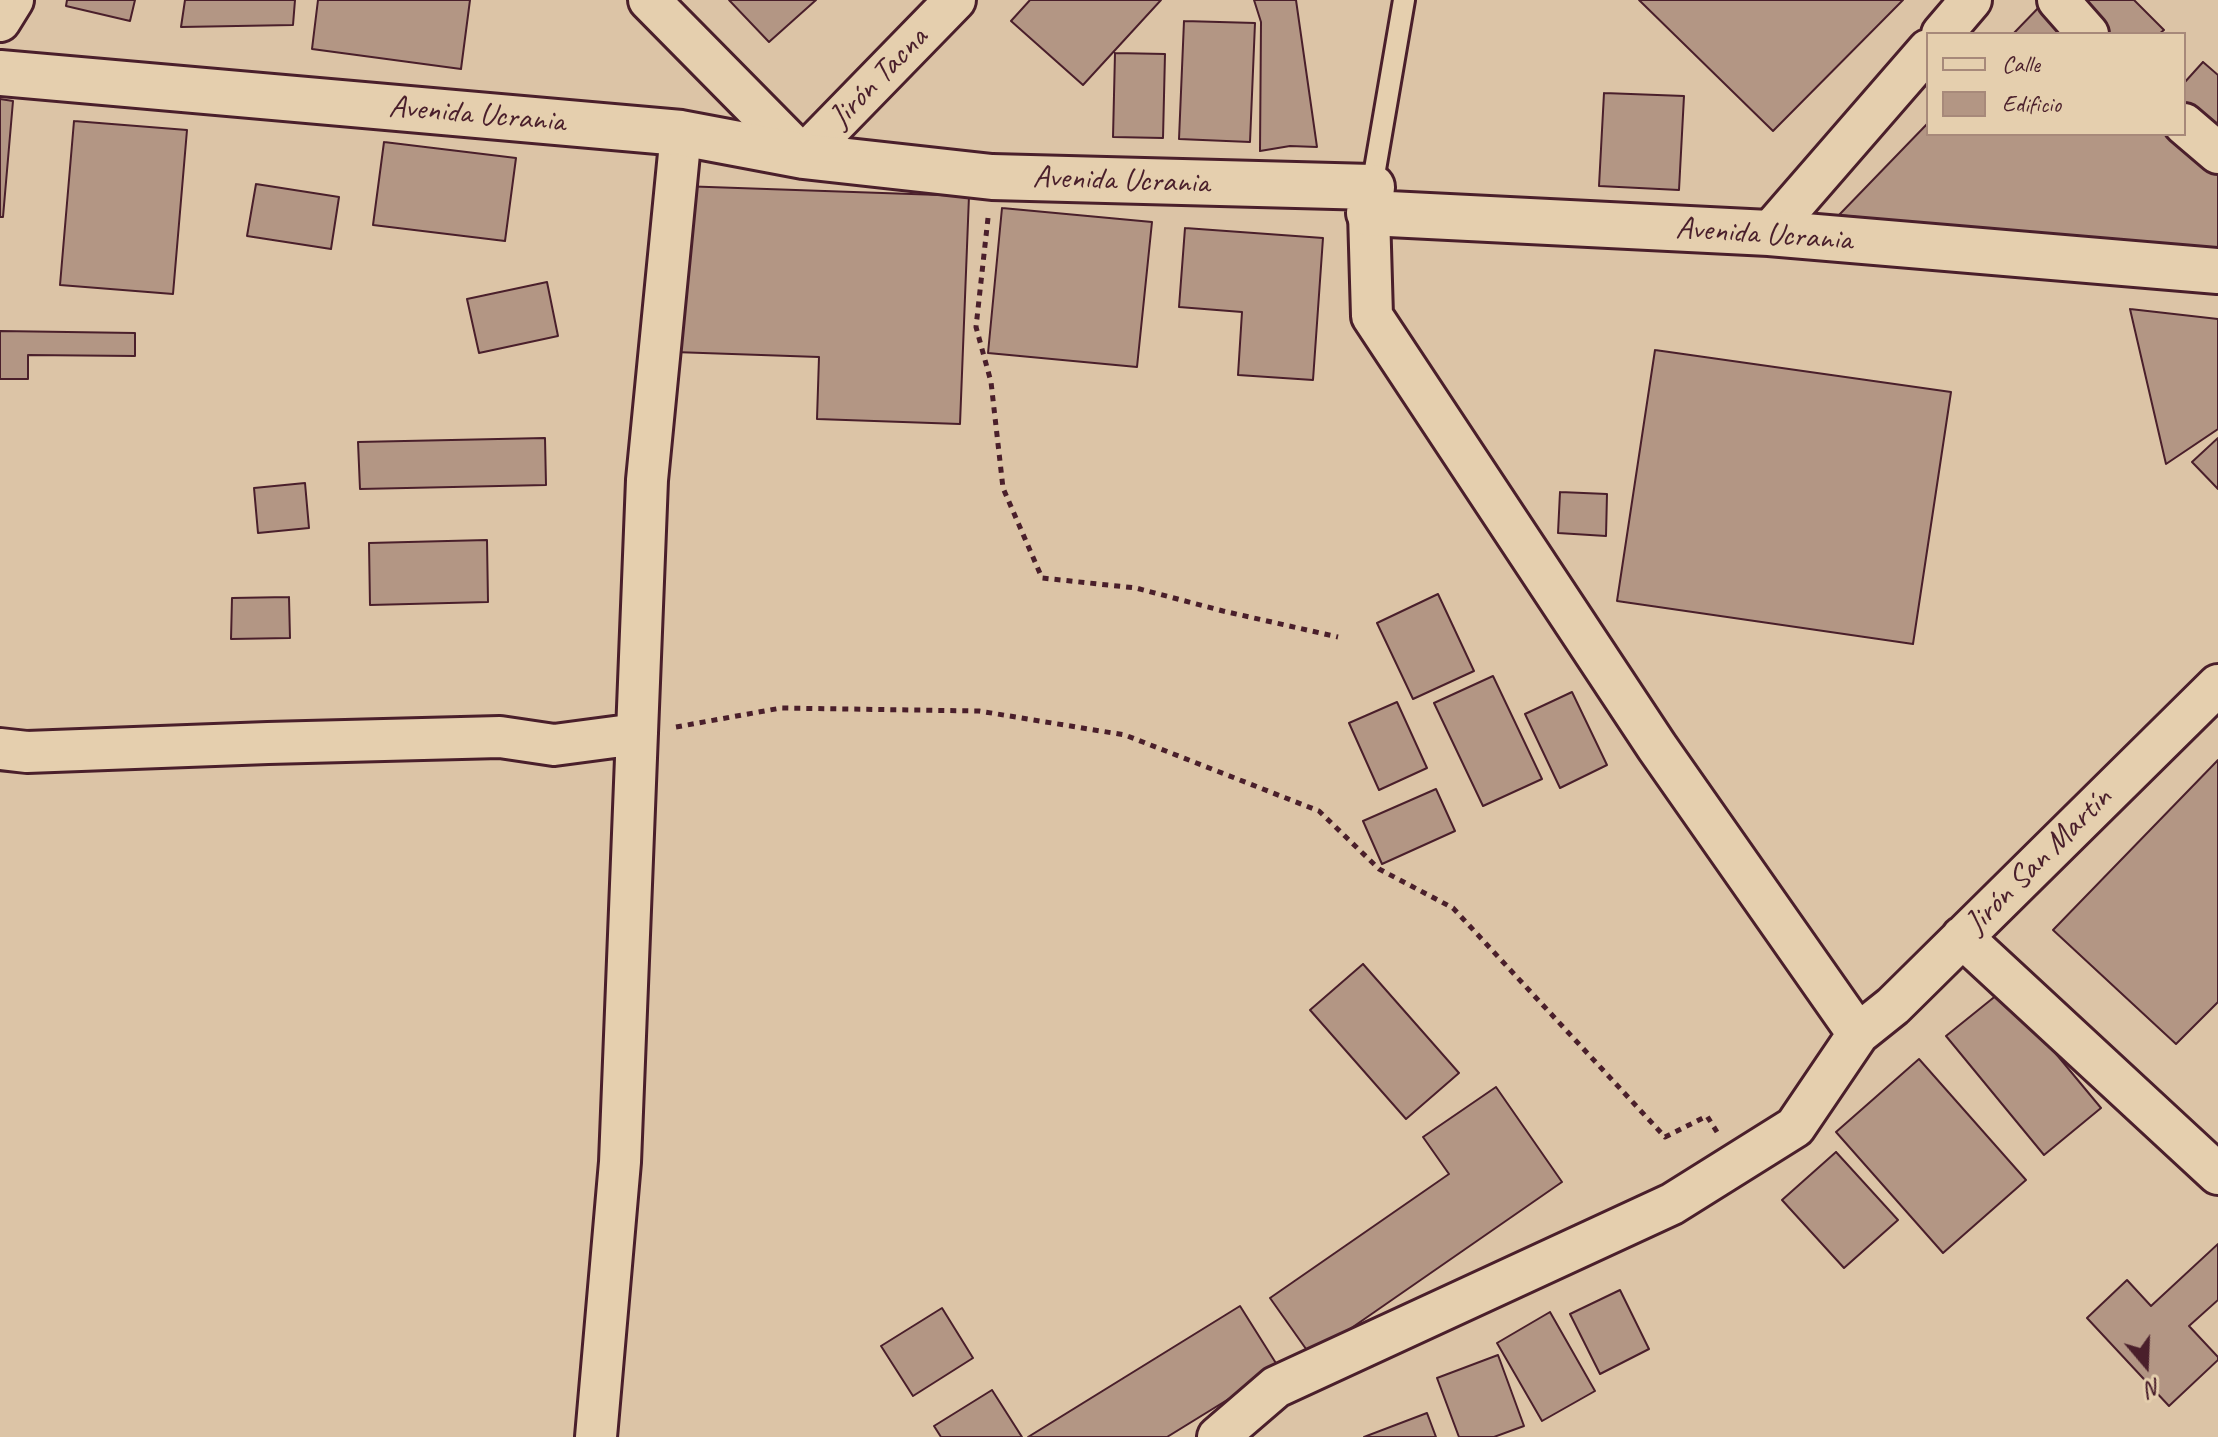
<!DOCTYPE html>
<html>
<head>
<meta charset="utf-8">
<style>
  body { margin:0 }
  #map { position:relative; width:2218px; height:1437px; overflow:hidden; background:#dcc4a6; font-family:Caveat,sans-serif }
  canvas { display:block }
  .legend { position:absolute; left:1926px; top:32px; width:260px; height:104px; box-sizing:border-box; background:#e5cfae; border:2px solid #a7897a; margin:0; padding:10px 14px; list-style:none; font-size:24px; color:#4a1f2b }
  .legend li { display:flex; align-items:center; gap:16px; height:40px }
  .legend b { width:40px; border:2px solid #a7897a }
  .north { position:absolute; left:2106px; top:1325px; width:80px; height:80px; -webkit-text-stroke:6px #e5cfae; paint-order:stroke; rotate:161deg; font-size:22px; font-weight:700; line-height:32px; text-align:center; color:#4a1f2b }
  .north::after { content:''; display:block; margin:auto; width:28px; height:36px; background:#4a1f2b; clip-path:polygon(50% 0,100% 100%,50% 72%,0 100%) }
</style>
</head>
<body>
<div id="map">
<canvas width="2218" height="1437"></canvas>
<ul class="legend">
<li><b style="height:10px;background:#e5cfae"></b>Calle</li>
<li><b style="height:22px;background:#b39684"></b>Edificio</li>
</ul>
<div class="north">N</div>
</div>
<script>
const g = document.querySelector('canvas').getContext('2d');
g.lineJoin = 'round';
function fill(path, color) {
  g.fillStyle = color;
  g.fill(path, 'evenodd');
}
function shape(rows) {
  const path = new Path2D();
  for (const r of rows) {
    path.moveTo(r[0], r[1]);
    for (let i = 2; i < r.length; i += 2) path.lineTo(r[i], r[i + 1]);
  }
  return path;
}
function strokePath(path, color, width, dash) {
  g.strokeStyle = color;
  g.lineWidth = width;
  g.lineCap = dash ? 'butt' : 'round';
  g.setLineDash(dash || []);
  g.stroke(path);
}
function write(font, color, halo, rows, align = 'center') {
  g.font = font + ' Caveat,sans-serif';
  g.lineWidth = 6;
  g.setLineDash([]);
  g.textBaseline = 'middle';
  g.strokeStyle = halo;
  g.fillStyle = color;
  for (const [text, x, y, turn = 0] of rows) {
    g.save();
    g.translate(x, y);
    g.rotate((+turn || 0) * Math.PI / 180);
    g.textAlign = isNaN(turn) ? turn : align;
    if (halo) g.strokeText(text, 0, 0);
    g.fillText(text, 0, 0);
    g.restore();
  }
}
const building = shape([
  [67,0,135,0,130,21,66,6,67,0],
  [185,0,295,0,293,25,181,27,185,0],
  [318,0,470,0,461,69,312,49,318,0],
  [729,0,816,0,769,42,729,0],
  [1030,0,1161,0,1083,85,1011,21,1030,0],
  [1254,0,1296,0,1317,147,1290,146,1260,151,1261,22,1254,0],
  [1639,0,1903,0,1773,131,1639,0],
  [2061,0,2134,0,2164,30,2159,34,2094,34,2061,0],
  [2043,3,2076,34,2013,34,2043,3],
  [1184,21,1255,23,1250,142,1179,139,1184,21],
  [1115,53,1165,54,1163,138,1113,137,1115,53],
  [2203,62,2218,75,2218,122,2202,139,2184,123,2184,83,2203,62],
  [1604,93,1684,96,1679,190,1599,186,1604,93],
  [0,99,13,101,3,217,0,217,0,99],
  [74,121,187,130,173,294,60,285,74,121],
  [1928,123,1928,134,2181,134,2218,170,2218,257,1839,215,1928,123],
  [384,142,516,158,505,241,373,225,384,142],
  [256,184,339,197,331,249,247,236,256,184],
  [680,186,969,196,960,424,817,419,819,357,674,352,680,186],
  [1002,208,1152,222,1137,367,988,353,1002,208],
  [1185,228,1323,238,1313,380,1238,375,1242,312,1179,307,1185,228],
  [547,282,558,336,479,353,467,299,547,282],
  [2130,309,2218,319,2218,429,2166,464,2130,309],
  [0,331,135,333,135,356,28,355,28,379,0,379,0,331],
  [1655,350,1951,392,1913,644,1617,601,1655,350],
  [545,438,546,485,360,489,358,442,545,438],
  [2218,438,2218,489,2192,462,2218,438],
  [305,483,309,528,258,533,254,488,305,483],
  [1560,492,1607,494,1606,536,1558,533,1560,492],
  [487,540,488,602,370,605,369,543,487,540],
  [1438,594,1474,671,1413,699,1377,623,1438,594],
  [289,597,290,638,231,639,232,598,289,597],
  [1493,676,1542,779,1483,806,1434,703,1493,676],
  [1572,692,1607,765,1560,788,1525,714,1572,692],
  [1397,702,1427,768,1379,790,1349,723,1397,702],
  [2218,760,2218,1002,2176,1044,2053,930,2218,760],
  [1436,789,1455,831,1382,864,1363,821,1436,789],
  [1363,964,1459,1073,1406,1119,1310,1010,1363,964],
  [2003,990,2101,1108,2044,1155,1946,1036,2003,990],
  [1919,1059,2026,1180,1943,1253,1836,1132,1919,1059],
  [1496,1087,1562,1182,1311,1356,1270,1298,1449,1174,1423,1137,1496,1087],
  [1836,1152,1898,1220,1844,1268,1782,1200,1836,1152],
  [2218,1244,2218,1300,2189,1326,2218,1357,2218,1360,2169,1406,2087,1318,2127,1280,2151,1306,2218,1244],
  [1620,1290,1649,1349,1600,1374,1570,1314,1620,1290],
  [1240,1306,1279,1368,1167,1437,1028,1437,1240,1306],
  [942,1308,973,1358,913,1396,881,1346,942,1308],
  [1550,1312,1595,1391,1542,1421,1497,1343,1550,1312],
  [1498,1355,1524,1426,1494,1437,1459,1437,1437,1378,1498,1355],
  [992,1390,1022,1437,941,1437,934,1426,992,1390],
  [1427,1413,1436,1437,1364,1437,1427,1413]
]);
fill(building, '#b39684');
strokePath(building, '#4a1f2b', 2);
const service = shape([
  [1372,187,1404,0]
]);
const minor = shape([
  [649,0,803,156,955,0],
  [2058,0,2088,34],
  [0,21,13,0],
  [1942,34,1971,0],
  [2184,124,2218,153],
  [1369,213,1372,316,1657,747,1858,1034],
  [1769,233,1928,50],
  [0,749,27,752,268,743,500,737,554,745,637,734],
  [1962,937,2218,1174],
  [596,1437,620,1162,647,480,681,133],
  [1218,1437,1276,1387,1672,1204,1795,1127,1858,1034,1893,1006,2218,685]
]);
const secondary = shape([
  [0,73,681,133,803,156,992,177,1372,187,1369,213,1769,233,2218,271]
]);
strokePath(service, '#4a1f2b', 26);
strokePath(minor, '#4a1f2b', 46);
strokePath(secondary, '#4a1f2b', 50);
strokePath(shape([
  [988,218,976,327,991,382,1003,488,1042,578,1136,588,1223,611,1338,637],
  [676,727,781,708,979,711,1125,735,1319,811,1379,869,1453,908,1665,1137,1707,1116,1717,1132]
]), '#4a1f2b', 5, [6, 6]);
strokePath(service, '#e5cfae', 20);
strokePath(minor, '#e5cfae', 40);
strokePath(secondary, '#e5cfae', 44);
write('32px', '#4a1f2b', '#e5cfae', [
  ["Jirón Tacna",879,78,-46],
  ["Avenida Ucrania",477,115,5],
  ["Avenida Ucrania",1121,181,2],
  ["Avenida Ucrania",1764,235,4],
  ["Jirón San Martín",2039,861,-45]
]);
</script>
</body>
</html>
